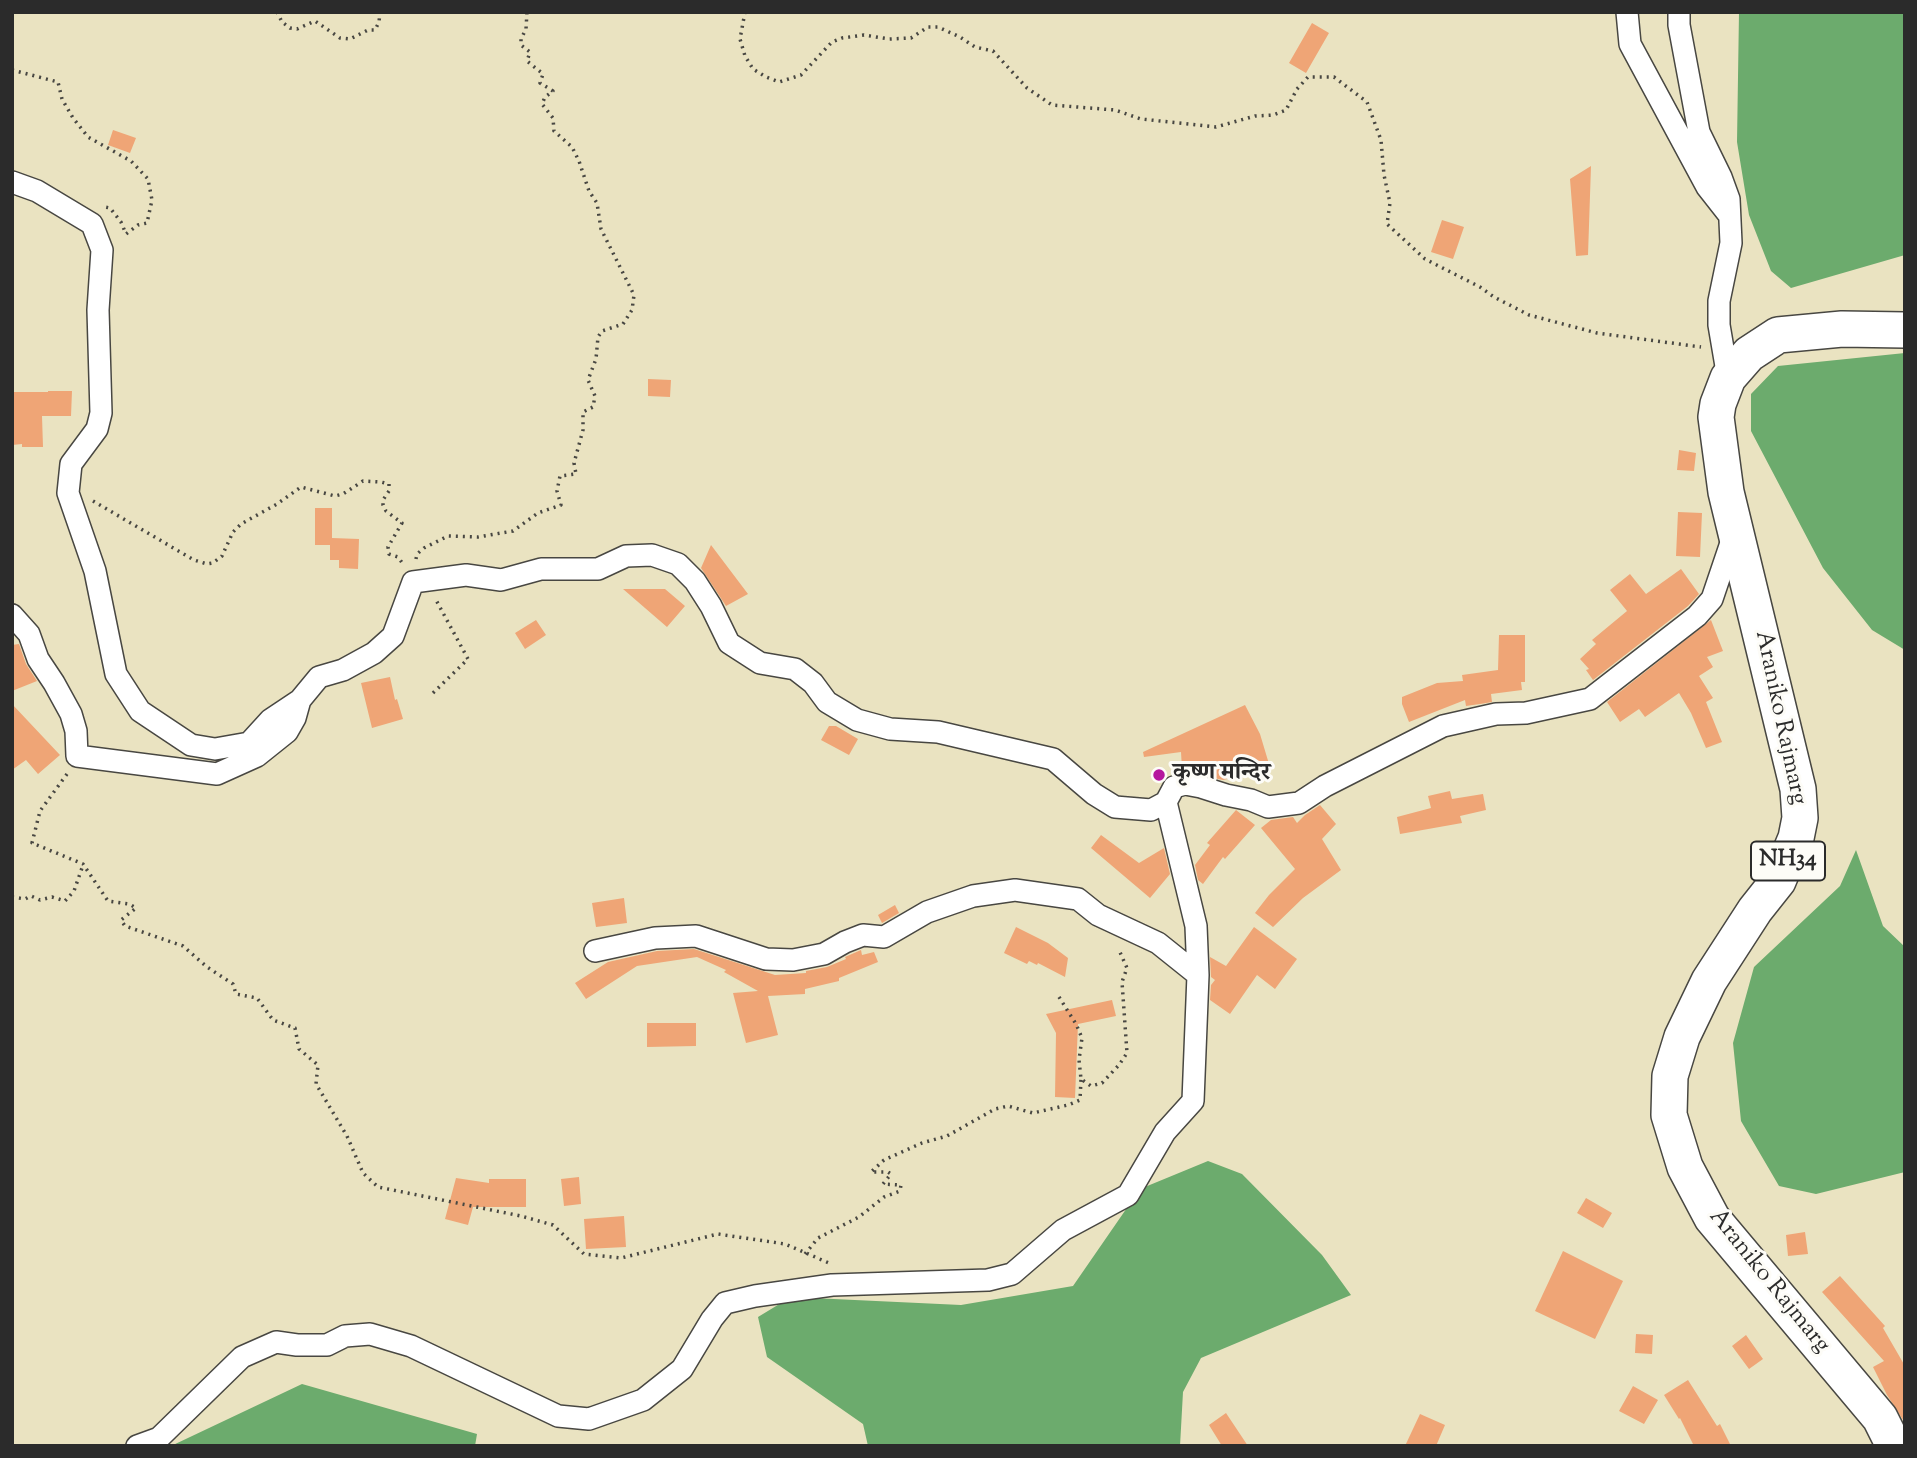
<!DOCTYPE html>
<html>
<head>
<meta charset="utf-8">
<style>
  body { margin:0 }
  #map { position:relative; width:1917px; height:1458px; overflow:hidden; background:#eae3c1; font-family:"Sorts Mill Goudy",serif }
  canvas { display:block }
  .frame { position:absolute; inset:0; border:14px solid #2b2b2b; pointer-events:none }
</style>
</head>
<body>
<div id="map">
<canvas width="1917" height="1458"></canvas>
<div class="frame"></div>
</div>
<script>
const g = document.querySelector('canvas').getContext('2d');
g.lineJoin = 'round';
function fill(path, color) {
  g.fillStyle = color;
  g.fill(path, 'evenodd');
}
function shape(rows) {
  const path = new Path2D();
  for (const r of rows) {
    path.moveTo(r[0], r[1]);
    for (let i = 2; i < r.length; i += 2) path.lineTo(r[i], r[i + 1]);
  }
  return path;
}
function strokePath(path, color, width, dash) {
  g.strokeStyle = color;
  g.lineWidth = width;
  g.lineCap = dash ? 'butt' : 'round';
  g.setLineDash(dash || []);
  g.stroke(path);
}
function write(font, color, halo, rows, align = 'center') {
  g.font = font + ' "Sorts Mill Goudy","Noto Serif Devanagari",serif';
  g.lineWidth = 6;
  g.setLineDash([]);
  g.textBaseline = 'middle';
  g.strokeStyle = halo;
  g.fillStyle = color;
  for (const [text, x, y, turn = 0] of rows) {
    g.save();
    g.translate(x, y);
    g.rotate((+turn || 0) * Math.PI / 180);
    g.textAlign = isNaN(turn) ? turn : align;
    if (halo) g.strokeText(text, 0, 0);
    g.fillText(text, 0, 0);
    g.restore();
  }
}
fill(shape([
  [1739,12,1905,12,1905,255,1791,288,1771,271,1749,215,1737,142],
  [1905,353,1905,650,1872,630,1823,568,1751,431,1751,394,1778,366],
  [1856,850,1883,926,1905,947,1905,1172,1816,1194,1779,1186,1741,1121,1733,1043,1754,967,1840,886],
  [1208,1161,1242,1174,1322,1255,1351,1295,1201,1358,1183,1392,1180,1446,868,1446,863,1424,767,1357,758,1317,791,1297,961,1305,1073,1286,1140,1189],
  [302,1384,477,1434,475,1446,171,1446]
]), '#6cab6d');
fill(shape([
  [1312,23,1329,33,1306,73,1289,63],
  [113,130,136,138,130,153,108,145],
  [1591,166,1588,255,1576,256,1570,179],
  [1442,220,1464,227,1453,259,1431,252],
  [648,379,671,380,670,397,648,396],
  [48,391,72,391,71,416,42,416,43,447,22,447,22,444,12,445,12,392,48,392],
  [1679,450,1696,453,1694,471,1677,470],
  [315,508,332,508,332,538,359,539,358,569,339,568,339,560,330,560,330,545,315,545],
  [1678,512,1702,513,1700,557,1676,556],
  [711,545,748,594,726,606,701,568],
  [1681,569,1699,594,1688,606,1593,680,1586,670,1589,669,1580,659,1596,644,1592,640,1627,611,1610,590,1630,574,1646,594],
  [623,589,665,589,685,606,667,627],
  [536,620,546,635,525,649,515,633],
  [1711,620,1723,651,1707,657,1713,667,1699,676,1713,698,1706,702,1722,742,1706,748,1691,713,1679,693,1645,717,1639,709,1620,722,1607,702],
  [1499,635,1525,635,1525,682,1521,682,1522,690,1491,694,1492,702,1480,704,1466,706,1465,700,1409,722,1402,704,1402,697,1437,683,1463,681,1462,675,1498,670],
  [19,644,26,664,37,681,12,691,12,645],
  [390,677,395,700,397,699,403,719,372,728,361,683],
  [12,704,60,755,38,774,26,760,12,770],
  [1245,705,1260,734,1269,764,1263,766,1264,770,1223,780,1214,778,1212,768,1182,769,1181,752,1144,757,1143,752],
  [829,726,836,726,858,739,849,755,821,740],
  [1450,791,1452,799,1483,794,1486,810,1460,816,1462,823,1400,834,1397,817,1431,808,1428,796],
  [1320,805,1336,824,1322,839,1341,870,1303,898,1273,927,1255,913,1269,895,1295,869,1261,828,1271,820,1293,817,1297,823,1305,815],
  [1236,810,1255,825,1225,859,1223,857,1203,884,1198,880,1195,865,1210,845,1207,843],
  [1101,835,1139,863,1164,848,1170,874,1150,898,1091,848],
  [624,898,627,923,596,927,592,903],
  [895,905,899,913,882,923,878,915],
  [1016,927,1048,943,1068,958,1065,977,1038,963,1037,965,1029,961,1027,964,1004,953],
  [1254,927,1297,959,1275,989,1257,975,1230,1014,1210,1000,1211,985,1215,980,1211,977,1210,957,1226,966],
  [694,949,775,975,806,973,806,971,827,967,846,959,845,957,861,950,862,955,874,952,878,962,839,978,839,981,805,989,805,994,768,996,778,1035,746,1043,733,993,758,991,724,972,726,970,697,957,637,966,586,999,575,983,608,962,657,951],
  [1112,1000,1116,1016,1078,1024,1075,1098,1055,1097,1056,1033,1046,1014],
  [647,1023,696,1023,696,1046,647,1047],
  [579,1177,581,1204,564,1206,561,1179],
  [456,1178,489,1183,489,1179,526,1179,526,1207,473,1207,468,1225,445,1219],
  [1586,1198,1612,1213,1603,1228,1577,1213],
  [624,1216,626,1247,586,1249,584,1219],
  [1805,1232,1808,1254,1788,1256,1786,1235],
  [1563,1251,1623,1281,1595,1339,1535,1311],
  [1840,1276,1885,1326,1883,1328,1905,1366,1905,1423,1887,1395,1873,1367,1884,1361,1822,1292],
  [1636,1334,1653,1335,1652,1354,1635,1353],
  [1746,1335,1763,1359,1749,1369,1732,1346],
  [1688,1380,1717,1426,1720,1424,1731,1446,1694,1446,1680,1418,1679,1419,1664,1395],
  [1633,1386,1658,1400,1644,1424,1619,1411],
  [1226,1413,1248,1446,1222,1446,1209,1425],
  [1420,1414,1445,1425,1436,1446,1405,1446]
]), '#efa576');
const minor = shape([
  [1627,12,1630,44,1707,187,1729,215],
  [1679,12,1679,25,1699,132,1721,177,1729,199,1731,243,1719,301,1719,325,1728,378],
  [12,182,37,191,92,224,102,250,98,310,101,413,97,429,71,464,68,493,95,571,116,674,140,711,191,745,215,749,249,743,270,720,300,700,319,677,343,670,374,653,393,636,413,582,466,575,501,580,541,569,598,569,626,556,652,555,678,564,695,581,711,606,729,643,760,663,795,669,813,683,827,702,857,720,890,729,938,732,1053,759,1094,794,1115,807,1151,810,1166,802],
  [12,615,29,634,38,659,54,683,71,714,76,731,77,756,217,774,257,756,287,732,295,718,300,700],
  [595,951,655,938,696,936,766,959,793,960,824,954,845,942,863,935,884,937,927,912,973,896,1015,890,1078,899,1098,915,1158,943,1198,975],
  [137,1446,159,1438,242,1357,276,1342,297,1345,327,1345,345,1336,370,1334,411,1346,558,1416,589,1419,643,1400,682,1369,712,1319,725,1303,755,1296,832,1285,988,1280,1012,1274,1063,1230,1128,1195,1165,1132,1193,1101,1198,975,1196,926,1166,802,1174,787,1185,784,1201,787,1226,795,1251,800,1268,807,1299,803,1325,786,1443,726,1496,714,1526,713,1590,699,1697,616,1712,599,1734,534]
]);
const trunk = shape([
  [1894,1446,1880,1418,1712,1218,1685,1167,1669,1115,1670,1076,1682,1037,1709,981,1755,910,1778,881,1796,838,1800,818,1798,789,1726,492,1716,417,1718,404,1728,378,1749,354,1778,335,1842,329,1905,330]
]);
strokePath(minor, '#484742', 24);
strokePath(trunk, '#484742', 38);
strokePath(shape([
  [277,12,282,22,290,28,297,29,315,21,340,38,350,39,368,30,375,30,379,22,380,12],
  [745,12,740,39,745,56,753,69,766,77,779,82,801,75,832,42,842,38,864,35,889,39,911,38,928,27,938,27,960,37,975,47,993,51,1027,88,1052,105,1115,110,1141,119,1216,127,1255,116,1273,115,1286,110,1297,89,1308,77,1334,77,1367,102,1381,140,1384,175,1390,203,1387,224,1425,259,1480,287,1494,297,1529,315,1597,333,1701,347],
  [12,70,58,82,62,99,73,118,88,137,131,161,148,179,152,200,147,223,138,225,126,234,121,222,110,208,105,207],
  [93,501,194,560,207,564,213,563,222,556,233,532,241,524,277,504,301,487,335,496,343,494,363,481,381,482,389,484,389,491,383,500,383,505,386,511,402,523,388,547,389,554,398,557,403,564],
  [416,559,417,554,424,548,448,536,478,537,513,531,538,513,561,505,557,491,560,476,576,474,574,463,583,430,583,412,593,407,595,396,588,380,596,359,598,337,602,331,623,324,632,310,634,295,601,229,597,203,589,191,579,161,572,147,554,131,553,118,542,104,545,97,553,91,540,83,543,74,527,61,530,52,521,45,521,39,526,29,527,12],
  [433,693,468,659,436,600],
  [67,774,40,811,32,843,83,864,108,901,129,904,136,908,121,920,125,926,183,946,207,967,233,984,236,994,257,998,273,1020,295,1028,299,1049,318,1065,316,1084,347,1136,363,1173,378,1187,521,1216,553,1225,584,1254,621,1258,718,1234,785,1244,829,1263],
  [12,897,25,899,31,896,40,900,52,897,65,901,74,891,83,865],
  [1059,997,1076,1024,1082,1038,1079,1060,1081,1079,1091,1086,1102,1083,1119,1065,1127,1053,1122,982,1127,968,1119,950],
  [805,1254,818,1238,859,1217,884,1197,900,1191,901,1185,883,1184,891,1174,888,1172,871,1172,884,1160,922,1143,947,1136,995,1109,1008,1106,1033,1113,1068,1105,1080,1100,1081,1079]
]), '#484742', 3.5, [2, 5]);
strokePath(minor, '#fff', 21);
strokePath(trunk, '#fff', 35);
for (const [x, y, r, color] of [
  [1159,775,7,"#b5179e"]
]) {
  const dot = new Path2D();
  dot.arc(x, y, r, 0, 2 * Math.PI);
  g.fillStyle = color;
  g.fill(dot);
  strokePath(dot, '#fdfcf7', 2.5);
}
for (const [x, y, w] of [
  [1788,861,74]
]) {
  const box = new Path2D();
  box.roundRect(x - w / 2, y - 19.5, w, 39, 5);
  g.fillStyle = '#fdfcf7';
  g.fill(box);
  strokePath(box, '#2b2b2b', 2);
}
write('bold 23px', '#2b2b2b', null, [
  ["NH34",1788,861]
]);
write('24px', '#2b2b2b', '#fdfcf7', [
  ["Araniko Rajmarg",1779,718,78],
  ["Araniko Rajmarg",1768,1282,51]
]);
write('bold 24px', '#2b2b2b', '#fdfcf7', [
  ["कृष्ण मन्दिर",1173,775]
], 'left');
</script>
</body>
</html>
